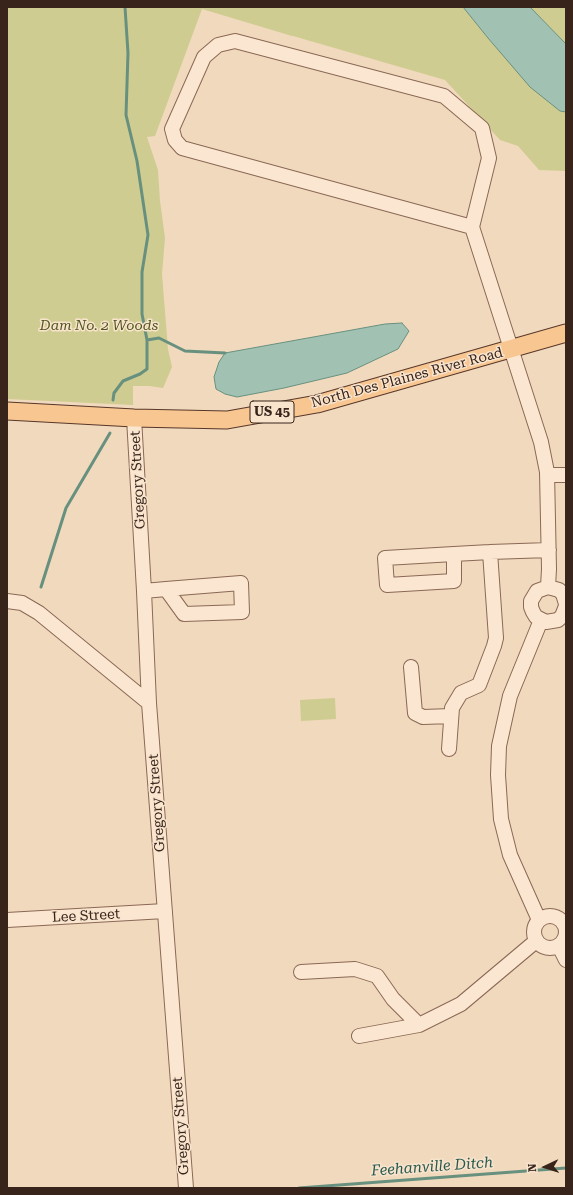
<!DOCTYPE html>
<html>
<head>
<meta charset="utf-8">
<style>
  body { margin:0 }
  #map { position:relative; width:573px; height:1195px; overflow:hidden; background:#f1d9bd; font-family:"Roboto Serif",serif }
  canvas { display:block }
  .frame { position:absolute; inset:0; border:8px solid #38241b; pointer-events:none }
  .north { position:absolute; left:525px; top:1147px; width:40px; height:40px; -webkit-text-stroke:3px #f8e4cd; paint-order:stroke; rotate:266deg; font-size:11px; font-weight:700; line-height:16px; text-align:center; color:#38241b }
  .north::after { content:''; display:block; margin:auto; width:14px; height:18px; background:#38241b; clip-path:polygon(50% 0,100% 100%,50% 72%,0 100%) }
</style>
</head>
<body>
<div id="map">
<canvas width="573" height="1195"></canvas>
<div class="frame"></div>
<div class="north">N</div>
</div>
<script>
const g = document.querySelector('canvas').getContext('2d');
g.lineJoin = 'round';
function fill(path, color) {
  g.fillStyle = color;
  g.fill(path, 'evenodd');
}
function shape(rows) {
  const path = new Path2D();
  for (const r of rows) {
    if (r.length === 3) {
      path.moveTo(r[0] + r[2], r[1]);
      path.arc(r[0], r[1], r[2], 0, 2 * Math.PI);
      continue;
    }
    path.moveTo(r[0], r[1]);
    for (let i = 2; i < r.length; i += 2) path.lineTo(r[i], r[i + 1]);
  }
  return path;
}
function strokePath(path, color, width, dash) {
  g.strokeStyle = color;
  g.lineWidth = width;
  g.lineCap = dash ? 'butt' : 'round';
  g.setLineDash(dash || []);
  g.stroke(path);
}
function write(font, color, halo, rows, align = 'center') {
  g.font = font + ' "Roboto Serif",serif';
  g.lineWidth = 3;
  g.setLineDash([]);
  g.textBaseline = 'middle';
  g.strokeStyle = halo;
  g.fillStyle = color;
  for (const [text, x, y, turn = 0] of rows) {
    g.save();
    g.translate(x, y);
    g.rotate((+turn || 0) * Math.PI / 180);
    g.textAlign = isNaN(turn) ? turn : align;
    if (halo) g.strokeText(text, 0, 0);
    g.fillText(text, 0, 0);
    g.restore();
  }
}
fill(shape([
  [7,7,463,7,488,38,560,111,566,112,566,171,539,170,518,146,500,140,445,80,293,36,292,36,202,9,155,136,147,137,158,170,160,201,165,238,162,274,168,349,172,367,163,388,150,386,133,386,133,405,7,399],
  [530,7,566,7,566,44],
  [335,698,336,719,301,721,300,700]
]), '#cfcc91');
const water = shape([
  [463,7,530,7,566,44,566,112,560,111,530,87,488,38,463,7],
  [402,323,409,331,398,349,347,373,284,388,237,397,225,394,216,389,214,377,219,362,225,353,385,324,402,323]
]);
fill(water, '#a1c2b3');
strokePath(water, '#68907f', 1);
strokePath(shape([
  [147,340,159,338,185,351,225,353],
  [113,400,114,393,123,381,140,374,147,369,147,340,142,314,142,272,148,235,137,161,126,115,128,53,125,7],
  [41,587,66,508,110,433],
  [299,1188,566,1168]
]), '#68907f', 3);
const minor = shape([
  [472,227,182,148,175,140,172,129,204,57,218,45,235,41,444,96,482,128,489,158,472,227,541,442,547,472,549,569,548,587],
  [134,418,144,591,149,703,186,1188],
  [547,475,566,475],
  [454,554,454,581,387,585,385,558,454,554,490,552,549,550],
  [144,591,166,589,241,583,242,612,184,614,166,589],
  [7,601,22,603,39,613,149,703],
  [566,604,563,594,559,590,548,587,537,591,531,601,531,607,533,612,536,617,546,622,558,620,562,616,566,606],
  [411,667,415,713,423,717,451,716],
  [449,749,452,708,461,693,479,685,494,646,496,638,490,552],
  [550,932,16],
  [7,920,165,911],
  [539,920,510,855,501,819,498,775,499,746,510,696,541,620],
  [559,946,566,960],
  [301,972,355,969,377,976,393,999,419,1025],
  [359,1036,419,1025,461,1004,536,941]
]);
const major = shape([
  [7,411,134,418,227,420,317,404,566,333]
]);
strokePath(minor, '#8a6855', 16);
strokePath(major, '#57372a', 19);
strokePath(minor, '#fbe7d1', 14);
strokePath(major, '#f8c691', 17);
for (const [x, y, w] of [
  [272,412,44]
]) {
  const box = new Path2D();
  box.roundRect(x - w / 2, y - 11, w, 22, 3);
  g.fillStyle = '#f8e4cd';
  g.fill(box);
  strokePath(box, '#38241b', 1);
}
write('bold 13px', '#38241b', null, [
  ["US 45",272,412]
]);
write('italic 14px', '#525620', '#f8e4cd', [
  ["Dam No. 2 Woods",99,326]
]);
write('14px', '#38241b', '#f8e4cd', [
  ["North Des Plaines River Road",407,378,-15],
  ["Gregory Street",138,480,-93],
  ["Gregory Street",157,803,-94],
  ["Lee Street",86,916,-3],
  ["Gregory Street",181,1126,-94]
]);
write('italic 15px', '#29594e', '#f8e4cd', [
  ["Feehanville Ditch",432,1167,-4]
]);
</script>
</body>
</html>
